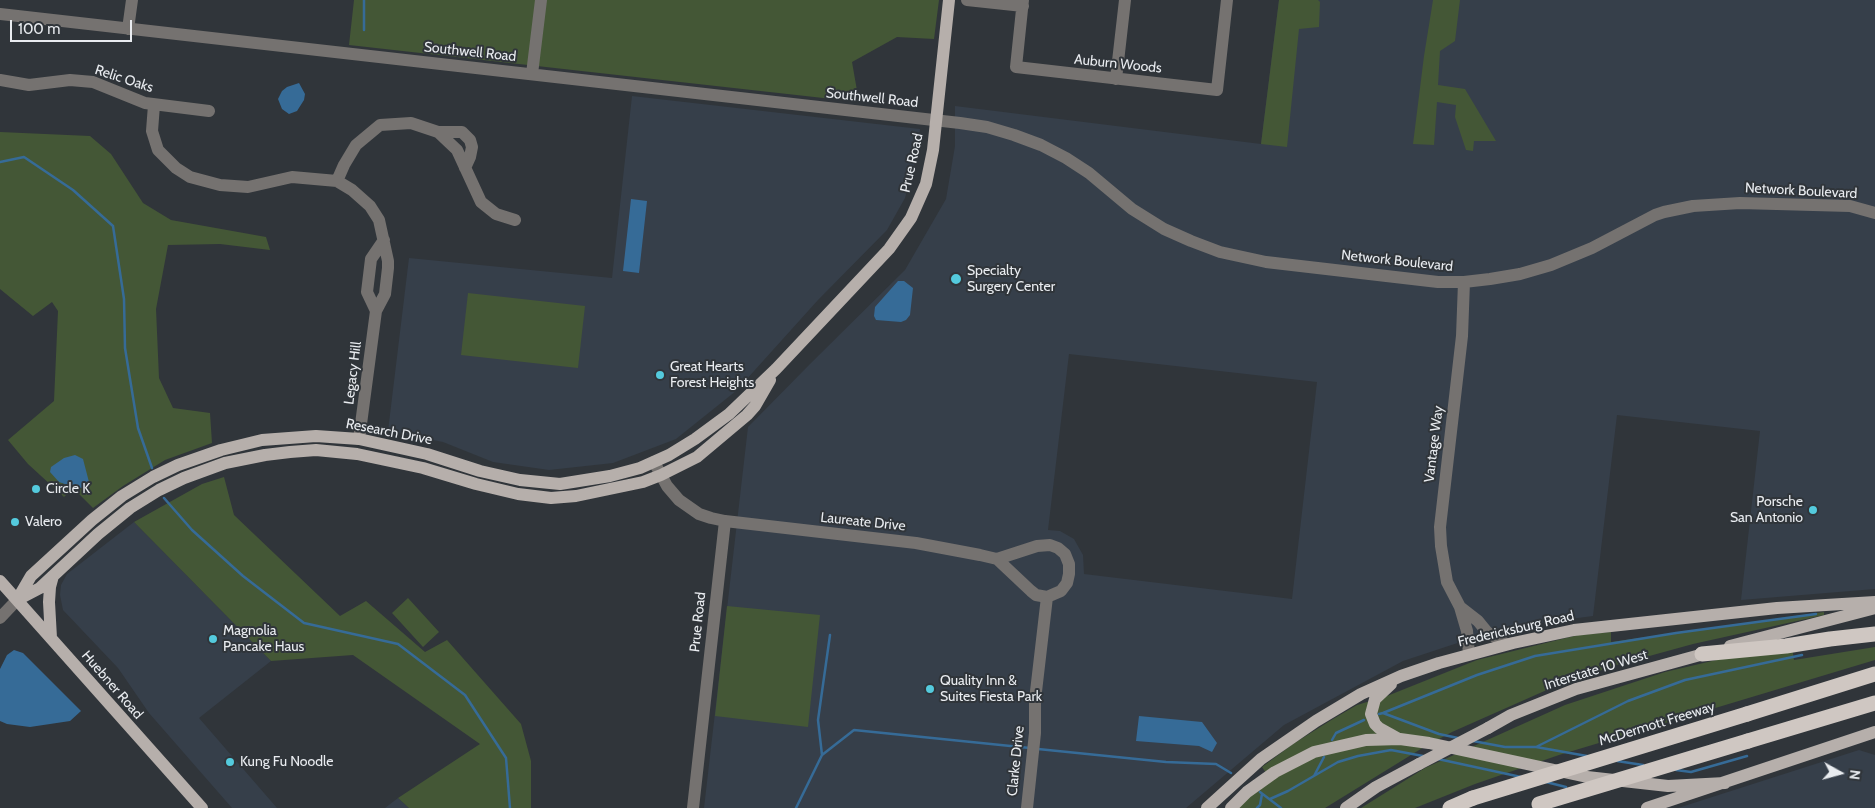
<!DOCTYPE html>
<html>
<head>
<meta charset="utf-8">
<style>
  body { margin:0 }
  #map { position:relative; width:1875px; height:808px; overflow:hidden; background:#30353a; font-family:Cabin,sans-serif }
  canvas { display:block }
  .north { position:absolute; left:1815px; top:748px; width:50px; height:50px; -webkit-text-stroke:4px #30353a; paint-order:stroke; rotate:97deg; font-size:14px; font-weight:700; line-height:20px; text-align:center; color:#e9ecf0 }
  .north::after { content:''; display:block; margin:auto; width:18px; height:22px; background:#e9ecf0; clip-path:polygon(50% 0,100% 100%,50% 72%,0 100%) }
  .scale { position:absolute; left:10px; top:20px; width:122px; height:22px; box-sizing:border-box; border:2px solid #e9ecf0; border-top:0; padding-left:6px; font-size:15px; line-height:18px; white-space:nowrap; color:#e9ecf0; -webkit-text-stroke:4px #30353a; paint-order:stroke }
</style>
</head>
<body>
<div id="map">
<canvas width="1875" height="808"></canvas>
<div class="north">N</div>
<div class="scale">100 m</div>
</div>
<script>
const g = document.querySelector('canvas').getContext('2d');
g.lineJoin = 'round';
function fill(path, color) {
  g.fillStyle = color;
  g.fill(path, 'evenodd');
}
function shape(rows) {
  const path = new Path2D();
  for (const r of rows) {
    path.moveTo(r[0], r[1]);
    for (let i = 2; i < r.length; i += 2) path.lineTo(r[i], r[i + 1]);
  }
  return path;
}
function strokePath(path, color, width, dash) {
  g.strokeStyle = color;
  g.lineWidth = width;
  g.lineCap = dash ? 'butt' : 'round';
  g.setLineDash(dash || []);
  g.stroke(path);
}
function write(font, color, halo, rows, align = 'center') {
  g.font = font + ' Cabin,sans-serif';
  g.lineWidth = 4;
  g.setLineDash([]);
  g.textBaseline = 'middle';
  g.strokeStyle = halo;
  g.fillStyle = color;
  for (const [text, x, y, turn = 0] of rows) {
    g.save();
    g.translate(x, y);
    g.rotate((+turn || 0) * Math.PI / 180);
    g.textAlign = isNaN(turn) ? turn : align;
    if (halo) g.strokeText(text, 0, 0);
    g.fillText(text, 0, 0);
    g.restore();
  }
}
fill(shape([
  [1279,0,1875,0,1875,589,1741,600,1760,431,1617,415,1593,616,1503,628,1403,661,1284,725,1186,808,704,808,748,427,810,364,905,270,946,199,955,146,955,106,1261,144],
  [1069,354,1317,382,1292,599,1084,574,1083,555,1074,539,1060,531,1048,530],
  [632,96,920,129,916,159,905,198,887,230,818,300,736,391,676,439,613,463,549,470,493,462,443,442,388,431,409,258,612,278],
  [134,522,271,661,199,718,277,808,232,808,149,713,118,668,63,610,60,595,61,585,67,574],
  [1859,750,1875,755,1875,808,1678,808],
  [398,798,409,808,385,808]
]), '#363f4a');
fill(shape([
  [354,0,939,0,934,39,897,37,852,62,859,102,349,45],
  [1279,0,1318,0,1320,2,1319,27,1299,29,1287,147,1261,144],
  [1433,0,1460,0,1455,41,1440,51,1438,85,1465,89,1496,141,1474,141,1473,151,1466,150,1455,117,1456,105,1437,102,1434,145,1413,144,1424,56],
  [0,132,90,136,111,154,143,203,171,220,266,237,270,250,220,244,168,245,156,309,159,378,173,408,210,413,212,443,165,460,123,486,93,508,76,491,69,492,64,497,28,464,8,440,54,401,58,311,52,302,33,316,0,289],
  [468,293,585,306,578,368,461,355],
  [224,477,234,515,340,616,366,601,425,652,447,640,521,724,531,761,531,808,409,808,398,798,480,744,353,655,271,661,134,522,202,484],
  [408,598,439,632,423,647,392,613],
  [727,606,820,615,808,727,715,716],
  [1824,612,1824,615,1693,644,1613,666,1549,689,1452,732,1424,747,1325,808,1237,808,1270,779,1262,767,1293,744,1333,719,1357,705,1387,696,1477,660,1578,635,1611,632,1611,642],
  [1792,647,1794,660,1875,647,1875,660,1559,755,1475,784,1415,808,1361,808,1425,768,1565,705,1665,672,1725,658]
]), '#445736');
fill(shape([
  [299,83,305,94,304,100,297,111,289,114,282,109,278,99,282,91,287,87],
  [631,199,647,201,639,273,623,271],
  [898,281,904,281,913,288,910,315,906,320,901,322,876,320,874,316,875,307],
  [75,455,83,459,89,482,87,488,76,488,59,482,50,472,51,467,64,458],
  [14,650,23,653,81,711,70,721,30,727,7,724,0,721,0,669,7,655],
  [1139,716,1202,722,1217,743,1212,752,1199,746,1136,741]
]), '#366b97');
strokePath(shape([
  [364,0,364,30],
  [0,162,24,157,73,190,113,226,124,299,125,348,138,428,152,468],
  [164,498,192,530,243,576,304,623,398,644,465,695,506,758,510,808],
  [1383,713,1477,675,1535,656,1676,633,1816,614],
  [1379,714,1383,713,1439,734,1458,738],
  [1332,740,1336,733,1364,720],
  [1473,741,1505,747,1536,747,1587,756],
  [1536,747,1628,701,1685,680,1802,655],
  [1038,749,1166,762,1216,764,1231,773],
  [822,755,818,720,830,635],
  [1438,759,1521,777],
  [1617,761,1643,765],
  [1676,770,1691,772,1747,756],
  [1314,776,1324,757],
  [1546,782,1566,787],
  [1260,792,1281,808],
  [1270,799,1288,791,1338,762,1358,756,1391,750,1423,756],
  [796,808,822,755,854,730,1030,748],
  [1257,808,1260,805,1262,794]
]), '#366b97', 2.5);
strokePath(shape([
  [967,0,1023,6],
  [1023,0,1016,67,1217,90,1227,0],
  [0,14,960,123,987,127,1014,135,1041,145,1066,158,1089,173,1132,209,1164,229,1191,241,1220,252,1266,262,1438,282,1464,282,1490,279,1520,274,1551,265,1592,248,1655,215,1664,212,1693,206,1740,203,1850,206,1875,213],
  [128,29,132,0],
  [532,74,541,0],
  [1116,79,1125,0],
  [0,80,29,85,70,80,93,82,145,103,209,111],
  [154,105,152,131,158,150,176,168,190,177,220,185,248,187,292,177,337,181,352,190,370,206,379,220,388,261,388,268,385,294,376,311,359,439],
  [438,132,462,132,470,140,472,147,470,157,465,168],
  [337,181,344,165,356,145,380,125,411,123,438,132,457,150,481,202,496,214,515,220],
  [1464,282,1462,336,1440,527,1441,546,1447,582,1460,607,1467,631,1469,654],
  [376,311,367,292,371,259,384,240],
  [654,462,667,486,679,500,699,514,711,518,725,521,916,543,980,555,997,559,1031,591,1036,595,1047,597,1061,591,1067,583,1069,574,1069,564,1065,554,1058,548,1050,545,1037,546,997,559],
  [1460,607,1478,621,1487,632,1506,644],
  [0,618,17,600],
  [693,808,725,521],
  [1027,808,1035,733,1035,700,1047,597]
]), '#757270', 12);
strokePath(shape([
  [0,581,202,808],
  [17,600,31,576,92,520,122,496,153,477,178,465,221,450,262,440,316,436,359,439,427,454,480,471,520,480,560,484,610,476,640,468,669,455,695,439,729,414,776,369,889,249,911,218,926,184,933,150,949,0],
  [17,600,40,588,98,534,130,508,159,490,184,478,225,463,265,455,290,452,316,450,357,454,423,468,476,484,518,494,551,498,576,496,643,482,661,475,697,457,747,415,755,406,770,380],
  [51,638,49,602,50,587,53,576],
  [1730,646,1875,608],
  [1391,684,1375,699,1371,714,1375,724,1379,728,1397,738],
  [1488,728,1511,715,1576,689,1711,652],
  [1207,808,1261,759,1316,721,1361,694,1401,676,1439,663,1513,643,1574,630,1777,608,1875,602],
  [1231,808,1247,792,1275,772,1314,752,1366,740,1400,739,1429,743,1587,777,1668,786,1725,783],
  [1346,808,1376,787,1419,764],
  [1647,808,1875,732]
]), '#b6afab', 12);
strokePath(shape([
  [1702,654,1786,646,1830,639,1875,634],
  [1747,714,1875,674],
  [1748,741,1875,703],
  [1450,808,1473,798]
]), '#cfc7c2', 15);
strokePath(shape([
  [1419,764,1488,728]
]), '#b6afab', 12);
strokePath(shape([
  [1473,798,1747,714],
  [1539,804,1748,741]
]), '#cfc7c2', 15);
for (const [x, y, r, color] of [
  [956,279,6,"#54cadd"],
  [660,375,5,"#54cadd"],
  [36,489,5,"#54cadd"],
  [1813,510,5,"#54cadd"],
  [15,522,5,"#54cadd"],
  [213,639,5,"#54cadd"],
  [930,689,5,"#54cadd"],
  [230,762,5,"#54cadd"]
]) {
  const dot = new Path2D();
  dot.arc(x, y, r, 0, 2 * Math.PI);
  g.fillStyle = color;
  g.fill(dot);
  strokePath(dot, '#30353a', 2);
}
write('14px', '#e9ecf0', '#30353a', [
  ["Southwell Road",470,52,6],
  ["Auburn Woods",1118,64,6],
  ["Relic Oaks",124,79,18],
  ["Southwell Road",872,98,6],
  ["Prue Road",912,163,-77],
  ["Network Boulevard",1801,191,3],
  ["Network Boulevard",1397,261,6],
  ["Legacy Hill",353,373,-83],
  ["Research Drive",389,432,11],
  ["Vantage Way",1434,444,-83],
  ["Laureate Drive",863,522,6],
  ["Prue Road",698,622,-84],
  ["Fredericksburg Road",1516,629,-13],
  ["Interstate 10 West",1596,670,-17],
  ["Huebner Road",112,685,49],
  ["McDermott Freeway",1657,724,-17],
  ["Clarke Drive",1016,761,-84]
]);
write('14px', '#e9ecf0', '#30353a', [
  ["Specialty",967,271],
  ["Surgery Center",967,287],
  ["Great Hearts",670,367],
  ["Forest Heights",670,383],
  ["Circle K",46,489],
  ["Porsche",1803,502,"right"],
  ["San Antonio",1803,518,"right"],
  ["Valero",25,522],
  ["Magnolia",223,631],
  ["Pancake Haus",223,647],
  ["Quality Inn &",940,681],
  ["Suites Fiesta Park",940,697],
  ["Kung Fu Noodle",240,762]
], 'left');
</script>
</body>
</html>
